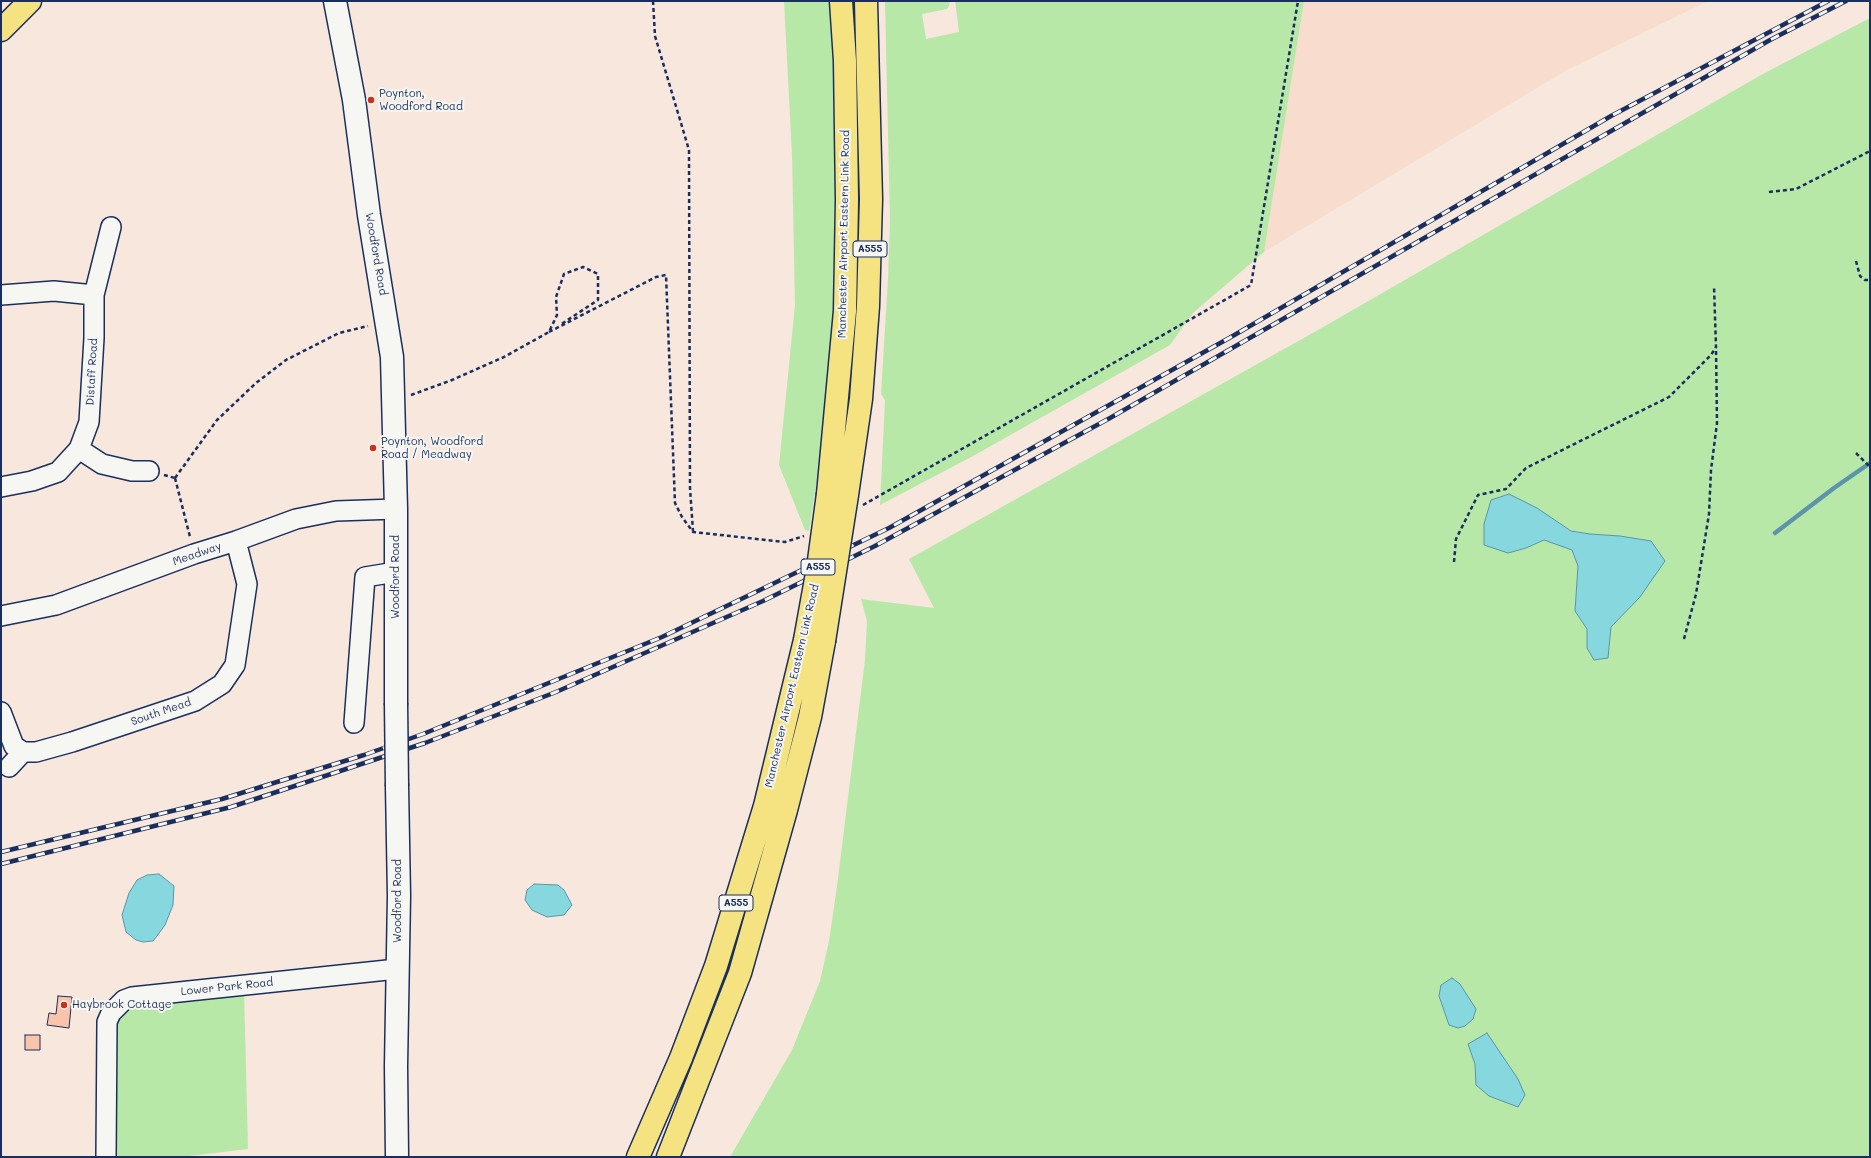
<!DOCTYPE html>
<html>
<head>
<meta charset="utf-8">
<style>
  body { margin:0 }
  #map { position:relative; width:1871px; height:1158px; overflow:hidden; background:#f7e7dc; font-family:Mali,sans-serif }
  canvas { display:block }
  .frame { position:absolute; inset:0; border:2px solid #1b2f5e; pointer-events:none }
</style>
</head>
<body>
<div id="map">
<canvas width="1871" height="1158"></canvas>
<div class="frame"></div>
</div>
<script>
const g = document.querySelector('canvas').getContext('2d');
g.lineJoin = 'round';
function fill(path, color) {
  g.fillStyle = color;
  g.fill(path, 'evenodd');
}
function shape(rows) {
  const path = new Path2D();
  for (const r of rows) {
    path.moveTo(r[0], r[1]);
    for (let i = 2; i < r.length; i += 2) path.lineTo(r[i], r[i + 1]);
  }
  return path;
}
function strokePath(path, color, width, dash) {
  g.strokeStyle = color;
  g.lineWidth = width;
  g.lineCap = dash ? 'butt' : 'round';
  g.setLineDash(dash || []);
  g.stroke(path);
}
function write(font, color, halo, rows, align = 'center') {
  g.font = font + ' Mali,sans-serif';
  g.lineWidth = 4;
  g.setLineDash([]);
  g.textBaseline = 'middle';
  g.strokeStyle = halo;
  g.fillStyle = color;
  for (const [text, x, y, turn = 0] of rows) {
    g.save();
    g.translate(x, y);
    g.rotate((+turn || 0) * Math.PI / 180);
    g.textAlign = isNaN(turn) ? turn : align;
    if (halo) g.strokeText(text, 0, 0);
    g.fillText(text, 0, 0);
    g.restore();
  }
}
fill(shape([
  [1304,1,1708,1,1565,71,1264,252]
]), '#f8dccd');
fill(shape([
  [784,1,833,1,838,191,833,350,824,436,809,531,805,530,779,465,795,305,792,155],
  [885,1,950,1,949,6,947,9,922,14,926,39,959,32,955,1,1304,1,1264,252,1193,313,1170,345,973,456,880,505,885,400,881,394,888,279,890,221],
  [1870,18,1870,1157,730,1157,792,1050,820,981,829,941,837,886,865,660,867,621,861,599,934,608,909,559,1318,330,1761,75],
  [244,989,248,1149,181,1157,114,1157,116,1015,125,1005]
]), '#b8e8a8');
const water = shape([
  [1509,494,1537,508,1571,531,1590,534,1620,536,1651,541,1665,561,1640,597,1611,627,1608,658,1594,660,1587,648,1587,629,1575,611,1578,566,1572,550,1544,540,1526,548,1508,553,1484,545,1484,524,1491,500,1509,494],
  [159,874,174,886,173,905,165,925,157,936,153,941,143,942,136,940,126,932,122,915,129,893,137,880,147,875,159,874],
  [534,884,558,885,564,890,572,905,564,915,547,917,532,910,525,900,527,890,534,884],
  [1452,978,1460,984,1476,1009,1473,1019,1465,1026,1458,1028,1449,1025,1439,996,1441,985,1452,978],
  [1487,1033,1518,1079,1525,1095,1518,1107,1489,1096,1476,1085,1475,1064,1468,1044,1487,1033]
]);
fill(water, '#86d8de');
strokePath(water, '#5b94ab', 1);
strokePath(shape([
  [1775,533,1834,488,1870,463]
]), '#5b94ab', 4.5);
const building = shape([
  [58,996,72,997,69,1028,47,1025,49,1013,56,1014,58,996],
  [25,1035,40,1035,40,1050,25,1050,25,1035]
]);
fill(building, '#f9c4aa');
strokePath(building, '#1b2f5e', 1);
const minor = shape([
  [1,295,54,291,94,295],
  [79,449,102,464,132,471,149,471],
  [1,487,32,481,58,472,79,449,89,422,94,338,94,295,111,227],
  [1,616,56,605,194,554,236,541,296,519,336,511,396,509],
  [1,712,14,746,23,752,36,752,72,742,195,701,222,684,235,665,247,584,236,541],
  [354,723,365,577,396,572],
  [9,767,23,752],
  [106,1157,107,1022,111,1013,124,1000,132,997,397,969]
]);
const tertiary = shape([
  [335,1,354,100,369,215,392,357,396,509,396,703],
  [397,786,399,896,396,1066,397,1157]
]);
const primary = shape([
  [1,30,30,1]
]);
const trunk = shape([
  [828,494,845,311,847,200,845,61,841,1],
  [847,495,861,399,868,306,871,199,866,1],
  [638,1157,681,1058,716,966,765,806,805,640],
  [668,1157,740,973,786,810,810,717,824,641]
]);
strokePath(minor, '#1b2f5e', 22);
strokePath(tertiary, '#1b2f5e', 25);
strokePath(primary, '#1b2f5e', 25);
strokePath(trunk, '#1b2f5e', 25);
strokePath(shape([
  [653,1,655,36,689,150,690,488,693,531],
  [1769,192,1796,189,1870,151],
  [1856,261,1860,276,1865,280,1870,280],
  [549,332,656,277,666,275,675,503,682,517,693,532,785,542,804,536],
  [411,395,452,380,504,357,549,332,557,315,556,297,564,274,583,267,598,274,598,300,560,325],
  [1856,453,1870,467],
  [164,475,175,478],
  [175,478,217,420,256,383,286,360,339,333,368,326],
  [175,478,190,537],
  [863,505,1251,285,1298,1],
  [1454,562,1456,539,1478,495,1506,489,1526,468,1669,397,1711,355,1716,347,1714,286],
  [1684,639,1696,594,1709,514,1711,470,1717,423,1716,347]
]), '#1b2f5e', 2.5, [4, 3]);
strokePath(minor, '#f6f6f2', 19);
strokePath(tertiary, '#f6f6f2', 22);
strokePath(primary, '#f5e382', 22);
strokePath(trunk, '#f5e382', 22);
const rail = shape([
  [1,852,222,799,364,755,423,734,662,637,889,528,1231,337,1611,116,1828,1],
  [1,864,231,807,425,743,556,692,763,601,875,546,1110,418,1770,40,1846,1]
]);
strokePath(rail, '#1b2f5e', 4.5);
strokePath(rail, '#f6f6f2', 3, [9]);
const tertiaryBridge = shape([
  [396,703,397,786]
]);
const trunkBridge = shape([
  [805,640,818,568,828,494],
  [824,641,847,495]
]);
strokePath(tertiaryBridge, '#1b2f5e', 25, []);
strokePath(trunkBridge, '#1b2f5e', 25, []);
strokePath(tertiaryBridge, '#f6f6f2', 22);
strokePath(trunkBridge, '#f5e382', 22);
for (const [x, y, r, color] of [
  [371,100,4,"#c8321e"],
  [373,448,4,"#c8321e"],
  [64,1005,4,"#c8321e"]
]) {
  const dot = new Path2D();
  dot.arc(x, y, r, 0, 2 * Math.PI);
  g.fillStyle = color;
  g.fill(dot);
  strokePath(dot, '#f6f6f2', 1.5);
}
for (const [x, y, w] of [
  [870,249,34],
  [818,567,34],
  [736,903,34]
]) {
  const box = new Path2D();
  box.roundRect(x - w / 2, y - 8, w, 16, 3);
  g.fillStyle = '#f6f6f2';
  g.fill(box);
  strokePath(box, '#1b2f5e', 1);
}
write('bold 10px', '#1b2f5e', null, [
  ["A555",870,249],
  ["A555",818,567],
  ["A555",736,903]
]);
write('11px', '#1b2f5e', '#f6f6f2', [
  ["Poynton,",379,94],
  ["Woodford Road",379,107],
  ["Poynton, Woodford",381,442],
  ["Road / Meadway",381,455],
  ["Haybrook Cottage",72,1005]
], 'left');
write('11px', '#1b2f5e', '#f6f6f2', [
  ["Manchester Airport Eastern Link Road",844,234,-89],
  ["Woodford Road",376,254,80],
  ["Distaff Road",92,372,-87],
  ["Meadway",197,554,-19],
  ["Woodford Road",396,577,-90],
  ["Manchester Airport Eastern Link Road",792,686,-77],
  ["South Mead",161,712,-19],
  ["Woodford Road",398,901,-90],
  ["Lower Park Road",227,987,-6]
]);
</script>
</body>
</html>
